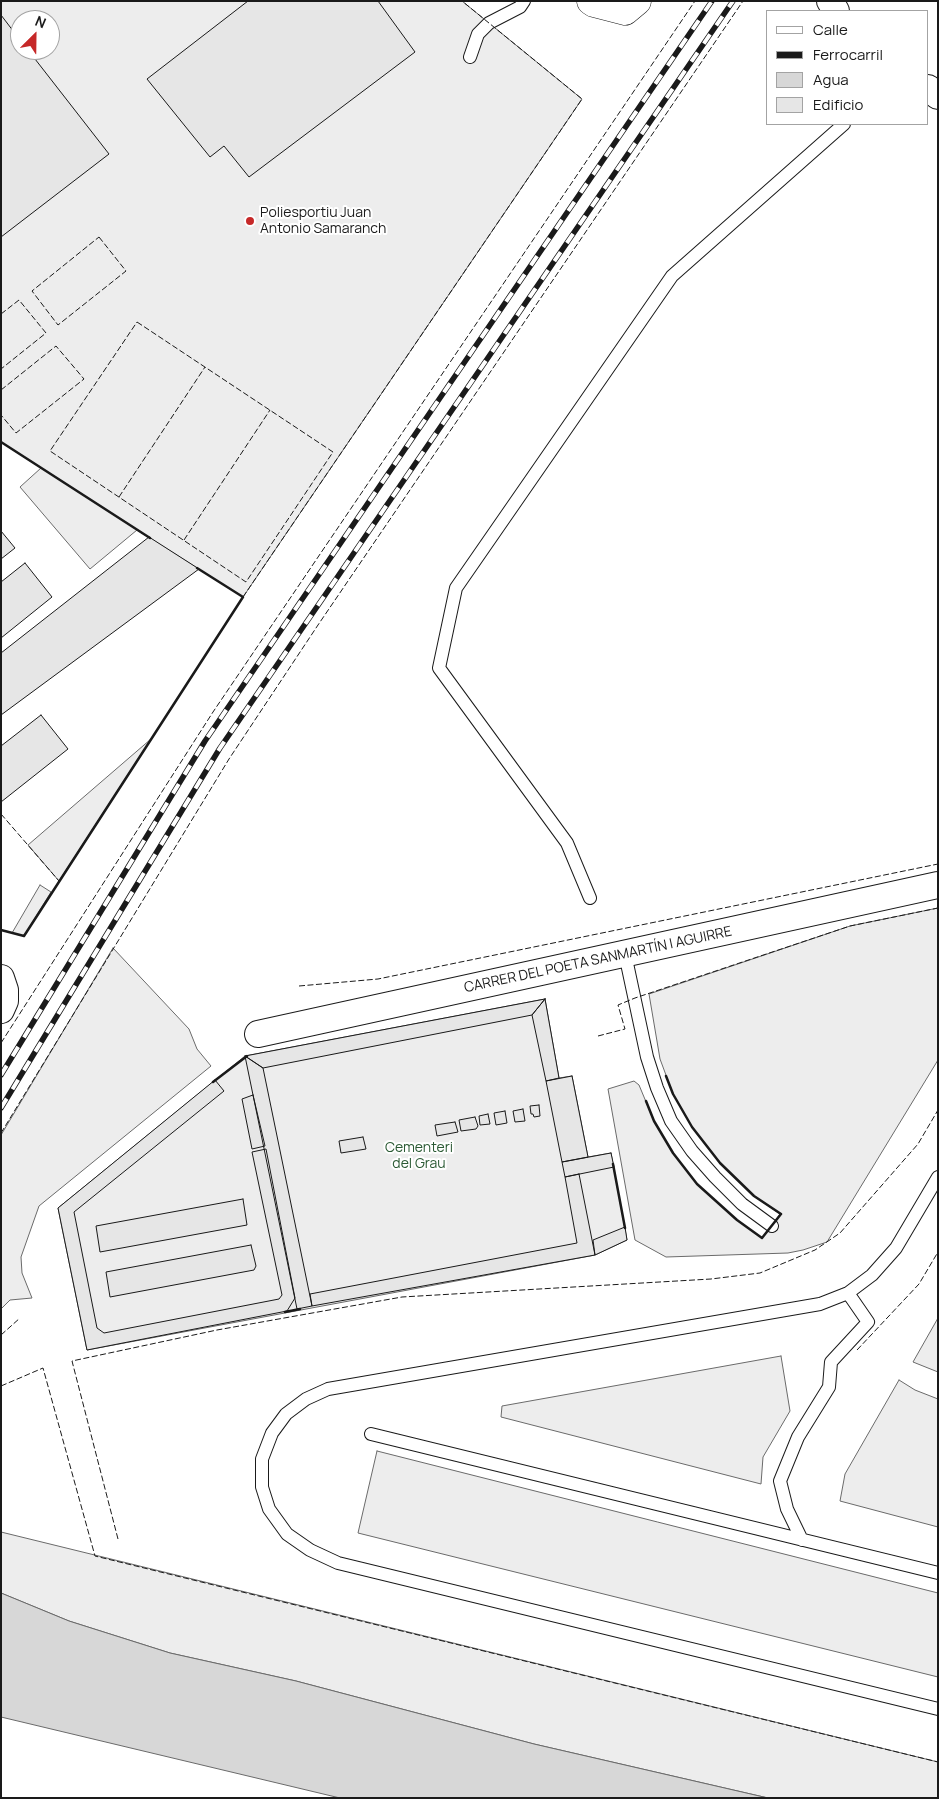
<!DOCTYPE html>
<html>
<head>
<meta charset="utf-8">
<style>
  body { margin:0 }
  #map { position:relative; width:939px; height:1799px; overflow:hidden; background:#fff; font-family:Manrope,sans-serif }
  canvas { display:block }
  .frame { position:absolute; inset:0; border:2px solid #1a1a1a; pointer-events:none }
  .legend { position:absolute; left:766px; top:10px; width:162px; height:115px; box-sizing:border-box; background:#fff; border:1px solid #a3a3a3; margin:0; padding:6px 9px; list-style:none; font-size:15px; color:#1a1a1a }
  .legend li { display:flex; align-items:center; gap:10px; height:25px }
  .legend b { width:25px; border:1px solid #a3a3a3 }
  .north { position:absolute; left:10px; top:10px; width:50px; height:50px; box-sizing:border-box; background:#fff; border:1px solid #a3a3a3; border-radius:50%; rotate:23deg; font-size:14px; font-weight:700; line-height:20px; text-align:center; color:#1a1a1a }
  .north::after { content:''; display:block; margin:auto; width:18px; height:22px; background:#c62828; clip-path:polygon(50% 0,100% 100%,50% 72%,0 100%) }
</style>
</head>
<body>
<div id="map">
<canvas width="939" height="1799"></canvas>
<div class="frame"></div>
<ul class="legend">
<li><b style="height:6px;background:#fff"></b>Calle</li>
<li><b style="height:6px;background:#1a1a1a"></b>Ferrocarril</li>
<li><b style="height:14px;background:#d7d7d7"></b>Agua</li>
<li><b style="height:14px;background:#e6e6e6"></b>Edificio</li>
</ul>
<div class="north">N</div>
</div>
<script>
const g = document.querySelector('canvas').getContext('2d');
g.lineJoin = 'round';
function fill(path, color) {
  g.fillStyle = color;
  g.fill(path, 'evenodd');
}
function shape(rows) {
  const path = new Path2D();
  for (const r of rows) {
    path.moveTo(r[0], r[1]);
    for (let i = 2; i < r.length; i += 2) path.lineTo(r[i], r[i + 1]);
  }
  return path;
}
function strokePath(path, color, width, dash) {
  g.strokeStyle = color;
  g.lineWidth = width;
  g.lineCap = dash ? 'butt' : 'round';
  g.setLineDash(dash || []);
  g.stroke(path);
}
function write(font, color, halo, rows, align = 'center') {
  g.font = font + ' Manrope,sans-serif';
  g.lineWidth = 4;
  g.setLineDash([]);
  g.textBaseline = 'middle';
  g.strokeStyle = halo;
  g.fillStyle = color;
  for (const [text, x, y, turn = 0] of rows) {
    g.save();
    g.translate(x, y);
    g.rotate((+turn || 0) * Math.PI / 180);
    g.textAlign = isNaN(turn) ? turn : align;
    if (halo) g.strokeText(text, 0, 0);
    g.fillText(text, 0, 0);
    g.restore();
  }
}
const built = shape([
  [1,1,462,1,582,99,243,597,137,530,90,569,20,487,41,468,1,442,1,1],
  [20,20,50,20,50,50,20,50,20,20],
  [151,739,59,881,28,845,151,739],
  [40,885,51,892,24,936,12,933,40,885],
  [938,908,938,1060,827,1242,803,1250,788,1253,666,1257,635,1240,608,1089,634,1081,639,1085,654,1121,673,1153,697,1184,737,1220,762,1238,780,1214,754,1196,720,1163,692,1127,673,1094,660,1059,649,994,850,926,938,908],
  [113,948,189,1029,197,1049,211,1066,39,1206,21,1257,22,1273,32,1298,10,1300,1,1309,1,1135,113,948],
  [545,999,559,1078,572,1076,588,1157,611,1153,627,1240,595,1255,87,1350,58,1208,245,1056,545,999],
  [938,1318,938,1372,913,1362,938,1318],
  [781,1356,790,1411,763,1457,761,1484,501,1417,502,1406,781,1356],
  [899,1380,915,1390,938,1399,938,1527,840,1501,845,1474,899,1380],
  [377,1451,938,1593,938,1677,358,1533,377,1451],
  [1,1532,938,1762,938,1798,768,1798,534,1744,296,1681,170,1653,69,1621,1,1593,1,1532]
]);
fill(built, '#ededed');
strokePath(built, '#6a6a6a', 1);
const water = shape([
  [1,1593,69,1621,170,1653,296,1681,534,1744,768,1798,340,1798,1,1717,1,1593]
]);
fill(water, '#d7d7d7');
strokePath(water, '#6a6a6a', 1);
const building = shape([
  [248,1,378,1,415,52,249,177,224,146,210,157,147,79,248,1],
  [1,15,20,40,20,50,28,50,109,154,1,237,1,15],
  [1,531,15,548,1,559,1,531],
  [149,537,199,569,1,715,1,653,149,537],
  [25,563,52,597,1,638,1,582,25,563],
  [41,715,68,749,1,802,1,746,41,715],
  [545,999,532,1015,263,1068,245,1056,545,999],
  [545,999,559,1078,546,1081,532,1015,545,999],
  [245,1056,263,1068,312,1306,297,1309,245,1056],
  [572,1076,588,1157,562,1162,546,1081,572,1076],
  [215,1080,224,1091,74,1212,97,1328,104,1333,279,1299,282,1295,252,1152,266,1149,295,1298,287,1311,87,1350,58,1208,215,1080],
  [253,1095,265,1146,252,1149,242,1099,253,1095],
  [539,1105,540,1116,534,1117,533,1114,531,1114,530,1106,539,1105],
  [523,1109,525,1121,515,1122,513,1111,523,1109],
  [505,1111,507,1123,496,1125,494,1113,505,1111],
  [488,1114,490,1124,480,1125,479,1116,488,1114],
  [475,1117,478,1126,476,1129,461,1131,459,1120,475,1117],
  [455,1122,458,1132,437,1136,435,1125,455,1122],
  [363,1137,366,1149,341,1153,339,1141,363,1137],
  [611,1153,614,1167,565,1177,562,1162,611,1153],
  [579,1174,595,1255,312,1306,310,1294,577,1243,565,1177,579,1174],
  [243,1199,247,1225,100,1252,96,1226,243,1199],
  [625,1227,627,1240,595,1255,593,1240,625,1227],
  [251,1245,256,1266,254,1270,110,1297,106,1272,251,1245]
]);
fill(building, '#e6e6e6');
strokePath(building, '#1a1a1a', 1);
const service = shape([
  [470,57,478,34,489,23,520,7,524,1],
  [590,898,567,843,439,668,456,588,672,276,844,124],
  [625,954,647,1057,657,1088,671,1121,692,1151,715,1177,742,1204,772,1226],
  [938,1177,896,1248,872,1275,848,1293,820,1304,328,1389,306,1399,286,1414,272,1433,262,1459,262,1487,269,1509,287,1534,310,1550,338,1563,938,1709],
  [371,1434,938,1573],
  [802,1540,787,1509,780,1481,798,1437,829,1387,831,1362,868,1322,848,1293]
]);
const minor = shape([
  [830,1,836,11],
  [928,88,938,96],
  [1,978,5,990,5,1001,1,1010],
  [258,1034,938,885]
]);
const tertiary = shape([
  [591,1,594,3,625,11,637,1]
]);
strokePath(service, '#1a1a1a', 14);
strokePath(minor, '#1a1a1a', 28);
strokePath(tertiary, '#1a1a1a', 29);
strokePath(service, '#fff', 12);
strokePath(minor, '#fff', 26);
strokePath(tertiary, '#fff', 28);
const rail = shape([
  [1,1075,205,741,712,1],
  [1,1108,220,748,733,1]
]);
strokePath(rail, '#1a1a1a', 5.5);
strokePath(rail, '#fff', 4, [11]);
strokePath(shape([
  [99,237,126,271,58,325,32,291,99,237],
  [1,314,19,300,46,333,1,369],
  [137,322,333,452,246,582,50,451,137,322],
  [1,390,56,346,84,379,16,433,1,415],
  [119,497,205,367],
  [184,540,270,410],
  [243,597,582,99,462,1],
  [1,814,59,881],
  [299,986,378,979,938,864],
  [598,1036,625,1029,618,1005,635,998,850,926,938,908],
  [1,1043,213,712,695,1],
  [1,1133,229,759,318,625,743,1],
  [1,1335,20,1318],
  [857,1350,919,1284,938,1252],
  [1,1386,43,1368,95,1556,938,1762],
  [118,1539,72,1361,217,1330,402,1297,711,1279,760,1273,815,1250,840,1233,918,1144,938,1110]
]), '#1a1a1a', 1, [6, 2.5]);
strokePath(shape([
  [1,442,150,538],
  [1,930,24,936,243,597,197,568],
  [213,1082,247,1056],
  [646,1101,654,1121,673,1153,697,1184,737,1220,762,1238,781,1214,754,1196,720,1163,692,1127,673,1094,666,1076],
  [613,1164,625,1228],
  [285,1312,300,1309]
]), '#1a1a1a', 2.5);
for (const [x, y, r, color] of [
  [250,221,5,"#c62828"]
]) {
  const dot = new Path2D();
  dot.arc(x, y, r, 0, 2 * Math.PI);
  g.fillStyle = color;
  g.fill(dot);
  strokePath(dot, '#fff', 2);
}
write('14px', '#1a1a1a', '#fff', [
  ["Poliesportiu Juan",260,213],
  ["Antonio Samaranch",260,229]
], 'left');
write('14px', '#1a1a1a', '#fff', [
  ["CARRER DEL POETA SANMARTÍN I AGUIRRE",598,960,-12]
]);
write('14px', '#2b5a34', '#fff', [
  ["Cementeri",419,1148],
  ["del Grau",419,1164]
]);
</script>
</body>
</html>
